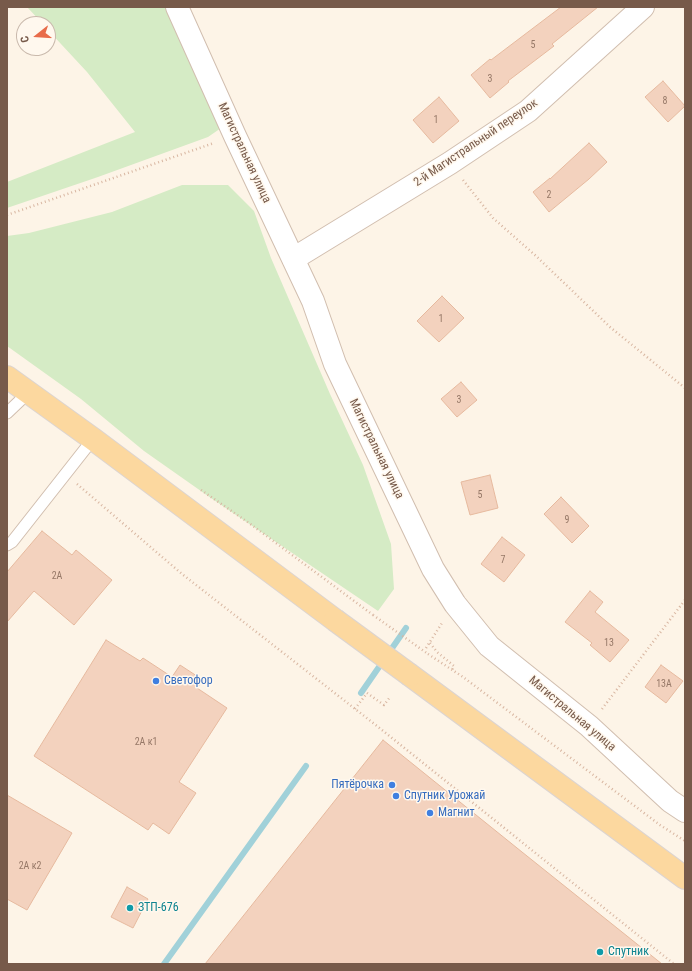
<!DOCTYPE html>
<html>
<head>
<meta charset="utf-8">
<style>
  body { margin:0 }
  #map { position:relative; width:692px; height:971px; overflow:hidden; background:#fdf4e7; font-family:"Roboto Condensed",sans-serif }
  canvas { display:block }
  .frame { position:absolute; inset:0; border:8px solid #775a4a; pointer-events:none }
  .north { position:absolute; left:16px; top:16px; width:40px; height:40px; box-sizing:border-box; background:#fff8ee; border:1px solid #c9b9ac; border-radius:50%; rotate:253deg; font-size:11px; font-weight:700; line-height:16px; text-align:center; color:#775a4a }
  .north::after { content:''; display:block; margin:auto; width:14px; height:18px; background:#e86c4a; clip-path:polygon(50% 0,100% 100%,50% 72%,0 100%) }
</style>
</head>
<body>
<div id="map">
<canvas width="692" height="971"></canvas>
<div class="frame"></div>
<div class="north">С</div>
</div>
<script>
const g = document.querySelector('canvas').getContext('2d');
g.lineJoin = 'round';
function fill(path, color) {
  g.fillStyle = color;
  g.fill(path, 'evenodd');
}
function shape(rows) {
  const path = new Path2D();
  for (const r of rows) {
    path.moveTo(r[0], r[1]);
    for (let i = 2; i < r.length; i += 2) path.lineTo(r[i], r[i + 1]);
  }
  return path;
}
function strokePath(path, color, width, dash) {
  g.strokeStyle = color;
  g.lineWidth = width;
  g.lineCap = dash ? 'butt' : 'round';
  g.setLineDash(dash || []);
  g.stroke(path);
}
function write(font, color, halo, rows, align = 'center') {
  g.font = font + ' "Roboto Condensed",sans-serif';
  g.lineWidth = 3;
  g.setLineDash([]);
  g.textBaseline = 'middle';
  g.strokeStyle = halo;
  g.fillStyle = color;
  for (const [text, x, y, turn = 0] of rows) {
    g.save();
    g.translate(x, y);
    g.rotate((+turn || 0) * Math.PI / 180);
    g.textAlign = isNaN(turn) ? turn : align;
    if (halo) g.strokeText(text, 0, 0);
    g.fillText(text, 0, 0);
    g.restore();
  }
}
fill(shape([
  [27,7,166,7,224,126,208,137,98,177,7,208,7,182,135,132,87,72,48,30,48,24,43,24],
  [182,185,228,185,254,211,271,258,330,394,363,465,391,544,394,589,378,611,208,496,144,451,81,399,7,346,7,236,29,233,112,212]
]), '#d5ebc5');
strokePath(shape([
  [361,693,406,628],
  [164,964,306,766]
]), '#a1d1d9', 6);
const building = shape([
  [561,7,598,7,552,44,554,46,508,81,509,82,490,98,471,75,490,59,491,60,561,7],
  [663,81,685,106,668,122,645,97,663,81],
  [439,97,459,121,433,143,413,120,439,97],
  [589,143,607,162,589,179,549,212,533,192,550,178,550,179,589,143],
  [442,296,464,318,439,342,417,321,442,296],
  [461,382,477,400,457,417,441,399,461,382],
  [490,475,498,508,470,515,461,482,490,475],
  [561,497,589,526,572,543,544,514,561,497],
  [42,531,72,555,76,550,112,580,74,625,34,591,7,622,7,572,42,531],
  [502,537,525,555,504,582,481,564,502,537],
  [590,591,603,602,595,612,629,640,610,662,590,645,592,643,565,622,590,591],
  [106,640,140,661,143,658,172,677,180,665,203,680,197,688,227,708,179,782,196,793,169,834,153,823,148,830,34,756,106,640],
  [661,665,683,681,666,703,645,687,661,665],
  [383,740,522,852,662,964,205,964,383,740],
  [7,795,72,833,27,910,7,899,7,795],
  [127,887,148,899,133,928,111,917,127,887]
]);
fill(building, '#f3d2be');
strokePath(building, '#e6b99e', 1);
const service = shape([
  [7,413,29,392],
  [7,545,12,542,93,439]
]);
const minor = shape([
  [177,7,235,136,313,301,335,364,433,569,455,604,489,646,589,726,670,801,685,811],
  [293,259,450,163,528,111,643,7]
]);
const primary = shape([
  [7,377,93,439,335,620],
  [410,675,685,878]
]);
strokePath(service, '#d1beaf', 13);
strokePath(minor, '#d1beaf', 24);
strokePath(primary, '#dcd4d0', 24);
strokePath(shape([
  [463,180,493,218,536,256,610,327,685,388],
  [7,215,214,143],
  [77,484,182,574,377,726,674,964],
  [201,490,249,523,373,615],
  [430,643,437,652,454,666,452,670],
  [426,648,442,623],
  [428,654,463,677,660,825,685,841],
  [355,709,367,693,384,705,390,697],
  [602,709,685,600]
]), '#d8b6a1', 2.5, [1, 3]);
strokePath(service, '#fff', 11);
strokePath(minor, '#fff', 22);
strokePath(primary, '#fcd89f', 22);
const primaryBridge = shape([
  [335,620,410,675]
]);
strokePath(primaryBridge, '#dcd4d0', 24, []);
strokePath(shape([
  [373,615,428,654]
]), '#d8b6a1', 2.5, [1, 3]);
strokePath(primaryBridge, '#fcd89f', 22);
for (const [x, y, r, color] of [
  [156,681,4,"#3f7fe0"],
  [392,785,4,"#3f7fe0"],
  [396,796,4,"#3f7fe0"],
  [430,813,4,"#3f7fe0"],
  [130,908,4,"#0f9aa8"],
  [600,952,4,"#0f9aa8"]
]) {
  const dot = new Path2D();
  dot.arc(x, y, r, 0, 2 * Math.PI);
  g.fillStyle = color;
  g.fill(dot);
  strokePath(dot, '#fff8ee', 1.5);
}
write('10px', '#967867', null, [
  ["5",533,45],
  ["3",490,79],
  ["8",665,101],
  ["1",436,120],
  ["2",549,195],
  ["1",441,319],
  ["3",459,400],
  ["5",480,495],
  ["9",567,520],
  ["7",503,560],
  ["2А",57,576],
  ["13",609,643],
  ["13А",664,684],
  ["2А к1",146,742],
  ["2А к2",30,866]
]);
write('12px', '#775a4a', '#fff8ee', [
  ["2-й Магистральный переулок",476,143,-34],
  ["Магистральная улица",244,153,65],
  ["Магистральная улица",376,449,64],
  ["Магистральная улица",572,714,40]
]);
write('12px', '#366cbe', '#fff8ee', [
  ["Светофор",164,681],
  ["Пятёрочка",384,785,"right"],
  ["Спутник Урожай",404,796],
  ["Магнит",438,813]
], 'left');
write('12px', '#0d838f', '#fff8ee', [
  ["ЗТП-676",138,908],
  ["Спутник",608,952]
], 'left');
</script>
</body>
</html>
